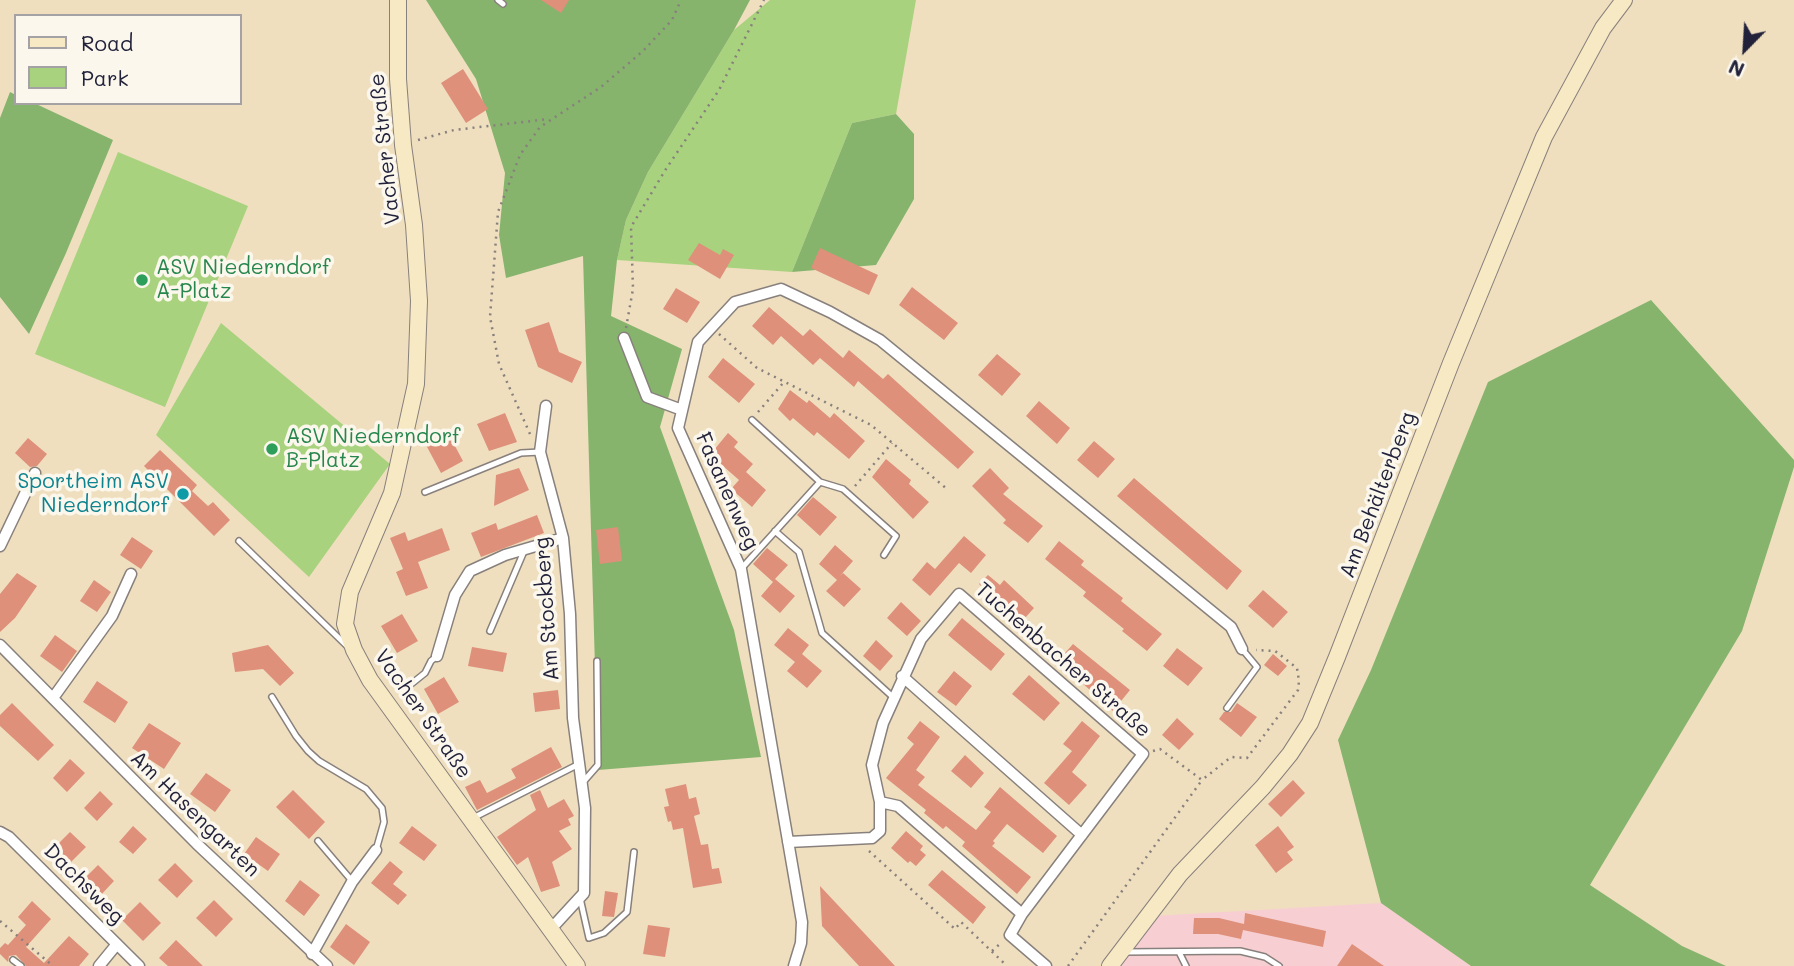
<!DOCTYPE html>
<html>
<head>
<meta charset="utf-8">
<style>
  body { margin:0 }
  #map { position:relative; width:1794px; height:966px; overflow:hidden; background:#efdfbf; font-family:Mali,sans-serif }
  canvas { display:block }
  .legend { position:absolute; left:14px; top:14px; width:228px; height:91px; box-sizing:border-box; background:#fbf7ec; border:2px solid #a4a2a5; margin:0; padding:9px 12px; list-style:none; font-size:21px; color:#22223b }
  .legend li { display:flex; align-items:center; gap:14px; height:35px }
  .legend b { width:35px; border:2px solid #a4a2a5 }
  .north { position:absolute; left:1710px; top:14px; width:70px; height:70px; -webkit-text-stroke:5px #fbf7ec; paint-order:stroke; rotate:204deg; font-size:19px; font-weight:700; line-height:28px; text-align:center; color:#22223b }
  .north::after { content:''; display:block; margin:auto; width:24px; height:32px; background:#22223b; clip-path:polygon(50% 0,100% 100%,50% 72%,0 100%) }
</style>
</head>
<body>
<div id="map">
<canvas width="1794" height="966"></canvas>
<ul class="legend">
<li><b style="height:9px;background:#f6e9c3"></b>Road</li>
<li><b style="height:19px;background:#a8d27e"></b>Park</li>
</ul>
<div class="north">N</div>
</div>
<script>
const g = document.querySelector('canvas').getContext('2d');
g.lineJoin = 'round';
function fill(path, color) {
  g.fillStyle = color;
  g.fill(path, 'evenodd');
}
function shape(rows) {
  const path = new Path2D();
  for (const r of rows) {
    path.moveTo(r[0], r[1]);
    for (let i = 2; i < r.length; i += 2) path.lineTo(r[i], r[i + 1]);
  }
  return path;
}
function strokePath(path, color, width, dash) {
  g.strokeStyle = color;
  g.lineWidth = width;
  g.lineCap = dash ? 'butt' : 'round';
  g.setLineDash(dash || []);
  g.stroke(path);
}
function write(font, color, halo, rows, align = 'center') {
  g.font = font + ' Mali,sans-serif';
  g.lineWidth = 7;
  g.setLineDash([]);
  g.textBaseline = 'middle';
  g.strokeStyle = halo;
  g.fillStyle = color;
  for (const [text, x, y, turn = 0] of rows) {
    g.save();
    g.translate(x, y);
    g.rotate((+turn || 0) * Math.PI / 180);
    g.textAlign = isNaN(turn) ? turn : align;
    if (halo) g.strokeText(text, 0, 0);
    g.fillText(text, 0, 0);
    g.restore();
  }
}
fill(shape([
  [1381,903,1471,966,1120,966,1153,916]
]), '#f7cfd2');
fill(shape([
  [770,0,916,0,896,114,852,123,792,272,617,260,626,220,648,172,734,30],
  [118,152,248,206,165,407,35,354],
  [221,323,390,464,309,577,156,435]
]), '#a8d27e');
fill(shape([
  [426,0,750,0,734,30,648,172,626,220,617,260,611,316,682,349,660,427,734,630,761,757,598,770,583,256,506,278,499,235,505,173,476,79],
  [10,92,16,95,16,103,34,103,113,140,66,253,29,334,0,297,0,118],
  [896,114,914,134,914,199,876,265,792,272,852,123],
  [1651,300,1794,460,1794,467,1742,631,1590,885,1682,946,1726,966,1471,966,1381,903,1338,740,1371,670,1488,382]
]), '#86b46d');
fill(shape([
  [541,0,569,0,561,13],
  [463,69,488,109,466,123,441,83],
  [699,243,720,255,723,249,734,255,720,279,688,260],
  [820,248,878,275,869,295,811,268],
  [912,287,958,323,944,340,899,305],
  [676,288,700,302,687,323,663,309],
  [769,307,803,336,810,329,843,358,849,350,883,379,888,374,974,452,958,469,858,381,854,387,820,358,813,365,781,336,773,345,752,326],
  [549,322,559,352,582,362,572,383,538,367,525,330],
  [997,354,1021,374,1002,396,978,375],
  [723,358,755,384,739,403,708,377],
  [790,390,807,403,809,400,830,418,834,413,865,441,849,459,817,432,814,436,793,418,790,421,778,409],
  [1039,401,1070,428,1057,444,1026,416],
  [505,413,517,442,489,451,477,424],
  [448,433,463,461,441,473,426,445],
  [728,433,738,442,734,447,753,464,746,472,766,490,752,507,731,489,739,480,715,459,719,455,714,450],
  [28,438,47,454,37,466,30,467,15,453],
  [1094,441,1115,459,1098,478,1077,460],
  [160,450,197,485,192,491,208,506,213,502,230,520,214,536,144,466],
  [886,459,911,480,909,484,929,502,913,519,872,477],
  [519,468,529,490,494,506,496,475],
  [990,468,1009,488,1003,494,1043,526,1028,543,1003,523,1006,520,972,486],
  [1134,478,1242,571,1227,590,1117,496],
  [813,497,837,517,820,536,797,515],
  [537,515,544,533,481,557,471,533,496,523,498,530],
  [618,527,622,561,600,564,596,530],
  [442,528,450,550,418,562,428,588,406,596,396,572,403,569,390,538,405,532,408,541],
  [964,536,986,555,971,573,959,563,930,596,912,580,927,562,935,569],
  [132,537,153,551,141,569,120,555],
  [1059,541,1084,561,1081,565,1123,598,1121,601,1162,634,1147,651,1122,631,1124,629,1083,596,1086,592,1045,559],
  [835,545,853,561,840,576,843,573,861,589,844,607,826,591,837,580,819,564],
  [767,548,788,565,775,579,795,596,780,613,761,596,773,582,753,564],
  [17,573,37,586,15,618,0,632,0,594],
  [988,575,1000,585,1004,580,1034,608,1016,628,986,601,991,595,979,584],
  [94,580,111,592,97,612,80,601],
  [1263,590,1288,612,1273,628,1248,606],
  [901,602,921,621,907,636,887,618],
  [402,614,418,641,397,653,381,626],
  [962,618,1005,654,991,671,948,635],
  [788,628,809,645,802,654,822,671,807,688,787,671,795,662,774,645],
  [55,635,77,651,62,672,40,656],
  [876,640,893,656,880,671,863,656],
  [1073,644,1130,690,1113,711,1058,661],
  [268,645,294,673,280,686,263,669,235,672,232,653],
  [472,647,507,653,503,672,468,666],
  [1177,648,1203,668,1188,686,1163,666],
  [1273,654,1287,666,1278,676,1264,665],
  [954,671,972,686,956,706,937,692],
  [1029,675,1060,703,1044,721,1012,694],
  [444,677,459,702,438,714,424,689],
  [97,681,128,702,115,723,83,702],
  [558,690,560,709,535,712,533,693],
  [12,703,54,745,38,761,0,726,0,715],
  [1237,703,1257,717,1241,737,1219,719,1224,712,1231,712],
  [1177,718,1194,734,1179,750,1162,735],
  [920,721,940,737,916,770,925,777,918,785,976,830,991,812,984,807,1000,787,1057,836,1043,853,1007,824,993,841,995,843,992,846,1031,877,1017,894,962,846,965,842,946,826,943,829,924,813,926,810,886,778,914,744,907,738],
  [1082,721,1100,736,1072,772,1087,785,1069,805,1044,783,1072,751,1063,744],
  [149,723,181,743,164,769,132,748],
  [551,747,562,767,477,810,465,787,480,780,487,793,516,778,511,769],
  [965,755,984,773,971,788,951,771],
  [70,759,85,773,67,792,53,778],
  [206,773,231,790,215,812,190,794],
  [1293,780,1305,793,1281,817,1268,804],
  [686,784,689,799,696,797,700,814,694,816,701,845,708,844,712,869,719,868,722,883,693,888,683,828,673,830,671,821,668,822,664,807,669,806,665,789],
  [293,790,325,822,309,839,276,807],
  [540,790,548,808,564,799,574,816,568,819,571,825,559,831,572,849,552,862,560,886,541,892,528,857,517,865,497,837,536,810,530,795],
  [100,791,113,804,97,821,84,808],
  [133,826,147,839,133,854,119,842],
  [412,826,437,845,424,861,399,843],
  [1278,826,1294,847,1287,852,1293,860,1276,873,1255,845],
  [906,831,923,846,920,850,926,855,916,866,910,861,908,863,891,848],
  [70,832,86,847,70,863,54,848],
  [256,837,280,854,268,871,244,854],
  [390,861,403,872,393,884,407,895,398,905,371,883],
  [175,863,193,881,177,898,158,880],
  [98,865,114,881,99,897,82,881],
  [942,870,986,907,973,924,928,885],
  [300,880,320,895,304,916,285,901],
  [820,886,895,966,859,966,822,926],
  [605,891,618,893,614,917,602,916],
  [214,900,233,919,216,937,196,918],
  [32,901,51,919,26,947,44,963,69,936,89,954,79,966,26,966,16,955,9,956,8,962,0,954,0,948,5,943,8,945,26,925,18,917],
  [140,902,161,923,143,941,122,920],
  [1245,913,1326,931,1323,947,1243,930,1241,939,1218,934,1193,934,1194,918,1219,918,1244,924],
  [346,924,370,942,354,965,330,947],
  [648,925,670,928,665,957,643,954],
  [176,940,203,966,168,966,159,958],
  [1352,944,1384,966,1337,966]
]), '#de907a');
const lane = shape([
  [498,0,503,4],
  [752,420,820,482,843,489,896,536,884,555],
  [425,492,521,453,540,452],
  [775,531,799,552,822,633,894,698],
  [239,541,347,646],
  [741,569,820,482],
  [490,631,525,549],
  [410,685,425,673,431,661,437,656],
  [272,697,296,736,308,751,319,761,366,789,382,808,384,822,376,850],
  [1227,708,1257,667,1242,649],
  [584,781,598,765,597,661],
  [473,818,579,764],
  [318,841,352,881],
  [580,898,589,938,604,933,627,912,634,852],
  [1125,952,1240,951,1265,957,1279,966],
  [1179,952,1186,966],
  [13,960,21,966]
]);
const street = shape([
  [624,338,647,397,682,410],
  [546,406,540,452,563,538,570,614,573,718,585,808,584,893,550,930],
  [0,546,35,473],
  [0,645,197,844,327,966],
  [437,656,455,595,470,571,505,555,563,538],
  [902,676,1082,835],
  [53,698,112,616,131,574],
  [880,802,898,806,1022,914],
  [0,832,9,837,139,966],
  [788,842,872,838,880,831,880,802,872,765,883,723,921,639,959,594,1143,754,1022,914,1010,935,1046,966],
  [312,954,352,882,376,850],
  [99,966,117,944],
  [794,966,801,943,802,922,741,569,678,428,698,342,735,302,781,289,830,312,880,340,1231,627,1242,649]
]);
const secondary = shape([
  [398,0,398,79,403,145,414,225,419,301,416,384,392,493,350,592,345,624,354,650,370,680,577,966],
  [1110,966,1180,874,1263,787,1290,754,1310,723,1337,657,1451,363,1544,137,1603,28,1624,0]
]);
strokePath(lane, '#88807d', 8);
strokePath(street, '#88807d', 13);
strokePath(secondary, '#88807d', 18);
strokePath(shape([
  [418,140,454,130,549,119],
  [626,328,633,289,631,227,666,169,719,90,764,0],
  [719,334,757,368,871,425,947,489],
  [758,412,784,382],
  [530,434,499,364,490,317,498,212,520,155,540,127,601,87,643,51,672,20,681,0],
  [855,486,892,443],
  [1153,751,1160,749,1202,780,1231,757,1247,758,1298,690,1299,681,1297,668,1275,651,1256,650],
  [869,851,955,929,961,922,1007,966],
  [0,921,53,966],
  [992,951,1002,942],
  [1068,966,1202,780]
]), '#88807d', 2.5, [2, 5]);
strokePath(lane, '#fff', 5);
strokePath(street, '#fff', 10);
strokePath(secondary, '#f6e9c3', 16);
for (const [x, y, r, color] of [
  [142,280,7,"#2e9e5b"],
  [272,449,7,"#2e9e5b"],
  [183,494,7,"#0f9aa8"]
]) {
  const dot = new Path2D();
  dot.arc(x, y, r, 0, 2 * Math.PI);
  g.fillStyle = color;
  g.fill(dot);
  strokePath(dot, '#fbf7ec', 2.5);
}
write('21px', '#22223b', '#fbf7ec', [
  ["Vacher Straße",385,149,-96],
  ["Fasanenweg",727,491,66],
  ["Am Behälterberg",1378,495,-69],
  ["Am Stockberg",547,609,-94],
  ["Tuchenbacher Straße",1063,660,41],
  ["Vacher Straße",423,714,55],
  ["Am Hasengarten",195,814,44],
  ["Dachsweg",84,884,45]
]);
write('21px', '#27864d', '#fbf7ec', [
  ["ASV Niederndorf",156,268],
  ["A-Platz",156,292],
  ["ASV Niederndorf",286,437],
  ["B-Platz",286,461]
], 'left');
write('21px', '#0d838f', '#fbf7ec', [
  ["Sportheim ASV",169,482],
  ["Niederndorf",169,506]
], 'right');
</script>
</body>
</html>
